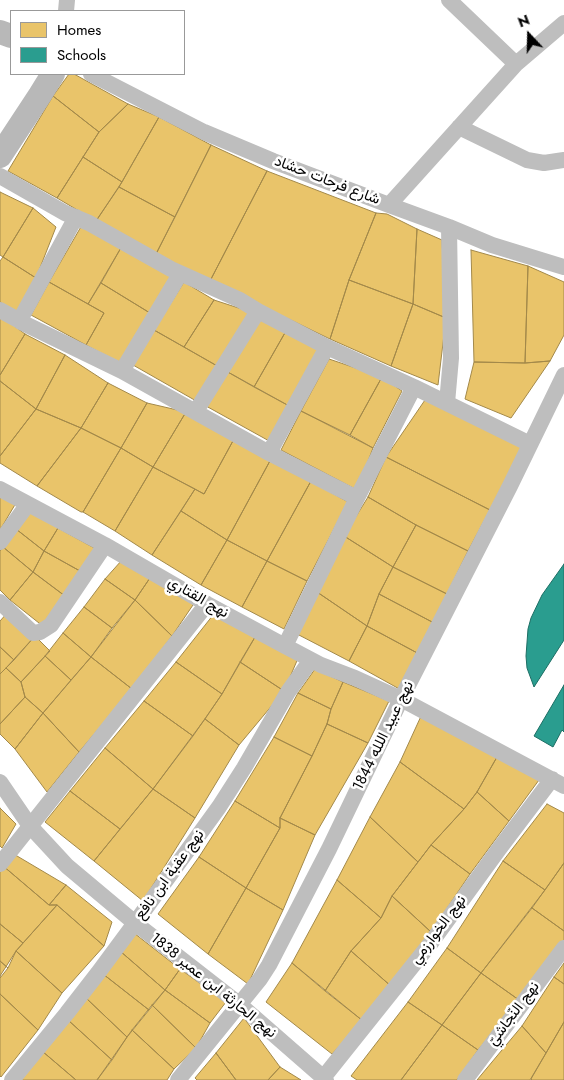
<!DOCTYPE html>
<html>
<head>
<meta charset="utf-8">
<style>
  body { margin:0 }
  #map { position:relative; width:564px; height:1080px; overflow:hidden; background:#fff; font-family:Jost,sans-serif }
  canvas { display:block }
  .legend { position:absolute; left:10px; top:10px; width:175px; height:65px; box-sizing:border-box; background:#fff; border:1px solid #999; margin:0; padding:6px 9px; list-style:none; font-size:15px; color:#000 }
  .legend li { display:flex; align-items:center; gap:10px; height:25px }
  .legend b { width:25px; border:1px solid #999 }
  .north { position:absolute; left:504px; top:10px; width:50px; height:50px; -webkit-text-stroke:4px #fff; paint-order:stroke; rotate:339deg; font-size:14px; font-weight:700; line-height:20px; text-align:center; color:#000 }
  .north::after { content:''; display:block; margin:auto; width:18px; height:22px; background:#000; clip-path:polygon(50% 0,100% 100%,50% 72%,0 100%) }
</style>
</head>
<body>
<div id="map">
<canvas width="564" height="1080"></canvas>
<ul class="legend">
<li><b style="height:14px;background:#e9c46a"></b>Homes</li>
<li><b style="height:14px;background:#2a9d8f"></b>Schools</li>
</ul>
<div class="north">N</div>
</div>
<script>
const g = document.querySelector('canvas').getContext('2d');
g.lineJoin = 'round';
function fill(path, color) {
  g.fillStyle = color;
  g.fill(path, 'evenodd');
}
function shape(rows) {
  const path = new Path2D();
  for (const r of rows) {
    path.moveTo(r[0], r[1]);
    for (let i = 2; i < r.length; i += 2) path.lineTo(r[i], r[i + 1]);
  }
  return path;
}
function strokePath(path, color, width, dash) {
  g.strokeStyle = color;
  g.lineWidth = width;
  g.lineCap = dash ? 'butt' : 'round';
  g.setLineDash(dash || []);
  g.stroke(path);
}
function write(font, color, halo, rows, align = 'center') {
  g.font = font + ' Jost,Vazirmatn,sans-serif';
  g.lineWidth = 5;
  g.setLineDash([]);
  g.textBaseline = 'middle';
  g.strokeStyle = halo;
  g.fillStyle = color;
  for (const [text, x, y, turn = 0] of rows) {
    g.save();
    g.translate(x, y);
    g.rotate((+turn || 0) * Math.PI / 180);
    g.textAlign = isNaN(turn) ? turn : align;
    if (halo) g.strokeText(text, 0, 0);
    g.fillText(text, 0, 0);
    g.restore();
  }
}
const homes = shape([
  [69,74,74,74,128,104,99,132,53,96,69,74],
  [53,96,99,132,57,198,8,171,53,96],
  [128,104,159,117,122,182,83,157,99,132,128,104],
  [159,117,211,145,175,217,119,187,159,117],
  [211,145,267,171,210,281,156,254,211,145],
  [83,157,122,182,96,221,57,198,83,157],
  [267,171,376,213,349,280,330,339,210,281,267,171],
  [119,187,175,217,156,254,96,221,119,187],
  [0,192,33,208,3,257,0,255,0,192],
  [33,208,56,227,36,278,3,257,33,208],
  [376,213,387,214,417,229,413,304,349,280,376,213],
  [82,225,122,246,88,304,49,282,82,225],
  [417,229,442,240,446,318,413,304,417,229],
  [122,246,173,275,150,313,101,283,122,246],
  [471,250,528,266,525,363,474,362,471,250],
  [3,257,36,278,17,313,0,302,0,261,3,257],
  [528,266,564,282,564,335,550,361,525,363,528,266],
  [349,280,413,304,391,366,330,339,349,280],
  [49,282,104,313,86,345,31,315,49,282],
  [184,282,214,300,184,347,154,330,184,282],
  [101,283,150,313,119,363,86,345,104,313,88,304,101,283],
  [214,300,251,312,219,367,184,347,214,300],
  [413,304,446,318,438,385,391,366,413,304],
  [0,315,25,334,0,375,0,315],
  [261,315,286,331,254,387,226,371,261,315],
  [154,330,219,367,198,402,133,365,154,330],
  [286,331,319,350,291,407,254,387,286,331],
  [25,334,65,355,36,409,0,381,0,375,25,334],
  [65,355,108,383,81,428,36,409,65,355],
  [329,359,382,377,350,435,301,411,329,359],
  [550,361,511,418,465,399,474,362,525,363,550,361],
  [226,371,291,407,271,442,206,406,226,371],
  [382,377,402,391,373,448,350,435,382,377],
  [0,381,36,409,0,456,0,381],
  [108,383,147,403,121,448,81,428,108,383],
  [425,400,522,447,490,510,386,457,425,400],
  [147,403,186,412,153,467,121,448,147,403],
  [36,409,81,428,37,486,0,463,0,456,36,409],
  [301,411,373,448,357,490,281,450,301,411],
  [186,412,234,439,204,494,153,467,186,412],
  [81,428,121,448,83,512,81,512,37,486,81,428],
  [234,439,271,459,227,540,181,511,195,489,204,494,234,439],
  [121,448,153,467,115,531,83,512,121,448],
  [386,457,490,510,468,551,416,525,368,497,386,457],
  [271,459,311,481,267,561,227,540,271,459],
  [153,467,195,489,152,555,115,531,153,467],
  [311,481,348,502,307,581,267,561,311,481],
  [0,496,16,503,0,530,0,496],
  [368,497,416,525,393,567,344,536,368,497],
  [30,511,58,528,44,551,16,529,30,511],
  [181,511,227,540,201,585,152,555,181,511],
  [416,525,468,551,447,594,393,567,416,525],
  [58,528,96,549,80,571,44,551,58,528],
  [16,529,44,551,33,572,3,547,16,529],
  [344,536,393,567,379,594,367,626,317,592,344,536],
  [227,540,267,561,242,607,201,585,227,540],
  [3,547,33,572,10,600,0,590,0,551,3,547],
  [44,551,80,571,65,596,33,572,44,551],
  [122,560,154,572,135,600,105,579,122,560],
  [267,561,307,581,284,629,242,607,267,561],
  [393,567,447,594,434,623,379,594,393,567],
  [33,572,65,596,44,627,10,600,33,572],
  [154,572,195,602,172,636,135,600,154,572],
  [105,579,135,600,112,628,84,607,105,579],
  [317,592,367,626,349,661,297,634,317,592],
  [379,594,434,623,421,655,367,626,379,594],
  [135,600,172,636,132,689,91,657,135,600],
  [84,607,112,628,91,657,63,633,84,607],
  [217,610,258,632,222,694,176,662,217,610],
  [8,612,35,636,14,660,0,647,0,621,8,612],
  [367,626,421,655,403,691,349,661,367,626],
  [258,632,299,656,284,691,240,662,258,632],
  [63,633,91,657,71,680,45,656,63,633],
  [35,636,50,651,21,682,6,668,35,636],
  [0,647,14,660,0,674,0,647],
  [45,656,71,680,43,713,25,697,21,682,45,656],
  [91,657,132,689,79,752,43,713,91,657],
  [176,662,222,694,193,736,144,701,176,662],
  [240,662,284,691,239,745,205,719,222,694,240,662],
  [6,668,21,682,25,697,0,724,0,674,6,668],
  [315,669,343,682,331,709,298,693,315,669],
  [343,682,389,701,368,743,327,724,331,709,343,682],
  [298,693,331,709,327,724,312,756,274,737,298,693],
  [25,697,43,713,15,749,0,734,0,724,25,697],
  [144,701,193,736,153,789,105,748,144,701],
  [43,713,79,752,47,792,15,749,43,713],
  [422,714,497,757,477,792,464,809,400,762,422,714],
  [205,719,239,745,195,818,153,789,205,719],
  [327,724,368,743,315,835,280,818,312,756,327,724],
  [274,737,312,756,280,818,280,828,235,801,274,737],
  [105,748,153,789,120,829,70,791,105,748],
  [497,757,539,780,509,821,477,792,497,757],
  [400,762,464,809,431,845,418,862,370,817,400,762],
  [153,789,195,818,143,901,94,861,153,789],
  [70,791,120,829,94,861,45,822,70,791],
  [477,792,509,821,470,874,431,845,464,809,477,792],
  [235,801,280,828,246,888,199,857,235,801],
  [547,804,564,813,564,863,545,890,503,861,547,804],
  [0,808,16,824,2,848,0,846,0,808],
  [370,817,418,862,392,896,381,918,337,880,370,817],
  [280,818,315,835,283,910,246,888,280,828,280,818],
  [431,845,470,874,431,932,392,896,431,845],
  [12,853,66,885,49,905,2,865,12,853],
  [199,857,246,888,208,954,158,914,199,857],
  [503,861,545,890,481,973,447,948,503,861],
  [564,863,564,931,532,908,564,863],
  [2,865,49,905,57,905,23,943,0,924,0,868,2,865],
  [337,880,381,918,351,951,325,991,292,963,337,880],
  [66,885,112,922,104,946,57,905,49,905,66,885],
  [246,888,283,910,248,984,208,954,246,888],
  [392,896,431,932,392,987,351,951,381,918,392,896],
  [57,905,104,946,62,993,16,951,57,905],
  [532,908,564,931,564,940,519,1000,481,973,532,908],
  [0,924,23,943,16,951,8,968,0,961,0,924],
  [134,933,180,969,165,990,120,951,134,933],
  [447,948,481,973,442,1025,408,1002,447,948],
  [16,951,62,993,38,1030,0,994,0,976,16,951],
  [120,951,165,990,149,1010,103,974,120,951],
  [351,951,392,987,363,1021,325,991,351,951],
  [0,961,8,968,0,978,0,961],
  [292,963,363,1021,332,1054,266,1002,292,963],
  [564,963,564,984,554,977,564,963],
  [180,969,226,1002,210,1023,165,990,180,969],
  [481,973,519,1000,478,1050,442,1025,481,973],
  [103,974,149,1010,127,1037,86,998,103,974],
  [554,977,564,984,564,1022,546,1053,522,1026,554,977],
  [165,990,210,1023,196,1048,152,1005,165,990],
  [0,994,38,1030,1,1077,0,1076,0,994],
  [86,998,127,1037,112,1060,68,1020,86,998],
  [408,1002,442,1025,401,1080,357,1080,351,1076,408,1002],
  [152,1005,196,1048,174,1069,132,1030,152,1005],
  [244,1018,280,1067,268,1080,236,1080,216,1053,244,1018],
  [68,1020,112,1060,97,1080,76,1080,42,1051,68,1020],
  [564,1022,564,1080,532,1080,531,1079,564,1022],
  [442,1025,478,1050,457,1080,401,1080,442,1025],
  [522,1026,546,1053,530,1080,477,1080,522,1026],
  [132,1030,174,1069,167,1080,97,1080,132,1030],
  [42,1051,76,1080,18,1080,42,1051],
  [216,1053,236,1080,197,1080,195,1078,216,1053],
  [280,1067,301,1080,268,1080,280,1067]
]);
fill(homes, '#e9c46a');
strokePath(homes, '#a3894a', 1);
const schools = shape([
  [564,564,564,640,534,687,527,668,526,656,528,629,531,618,542,595,564,564],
  [564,685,564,732,562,730,553,747,534,736,564,685]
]);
fill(schools, '#2a9d8f');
strokePath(schools, '#1d6e64', 1);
strokePath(shape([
  [449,0,516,64],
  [66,11,67,0],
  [91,74,204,132,273,161,389,205,516,64,564,23],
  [459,127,527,160,544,163,564,160],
  [0,176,65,213,89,223,171,269,240,300,258,311,327,347,414,387,530,444],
  [389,205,449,227,492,245,564,267],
  [76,217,21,318,20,321,21,322,122,371,269,453,357,498],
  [0,310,20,321],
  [122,371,180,274],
  [447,403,451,358,449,227],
  [196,411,258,311],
  [269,453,327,347],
  [0,489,105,545,207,604,285,646,321,665,355,678,401,699,564,786],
  [0,542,28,504],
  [0,602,33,633,40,632,51,625,105,545],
  [285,646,357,498,414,387],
  [0,782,30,826,67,866,135,923,239,1004,326,1080],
  [0,864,207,604],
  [323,1078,430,944,499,849,552,779],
  [12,1080,67,1013,98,973,135,923,219,807,244,768,288,692,311,660],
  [178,1080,260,979,269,965,329,849,401,699,510,486,564,375],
  [465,1080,564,948]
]), '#bebebe', 16);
strokePath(shape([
  [0,32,11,36],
  [0,156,40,95,53,74]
]), '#b8b8b8', 24);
write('15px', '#000', '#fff', [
  ["شارع فرحات حشاد",327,181,21],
  ["نهج القتاري",198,598,30],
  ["نهج عبيد اللله 1844",384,736,-64],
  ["نهج عقبة ابن نافع",170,875,-54],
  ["نهج الخوارزمي",439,930,-53],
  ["نهج الحارثة ابن عمير 1838",213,986,39],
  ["نهج النّجاشيّ",514,1014,-53]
]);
</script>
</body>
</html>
